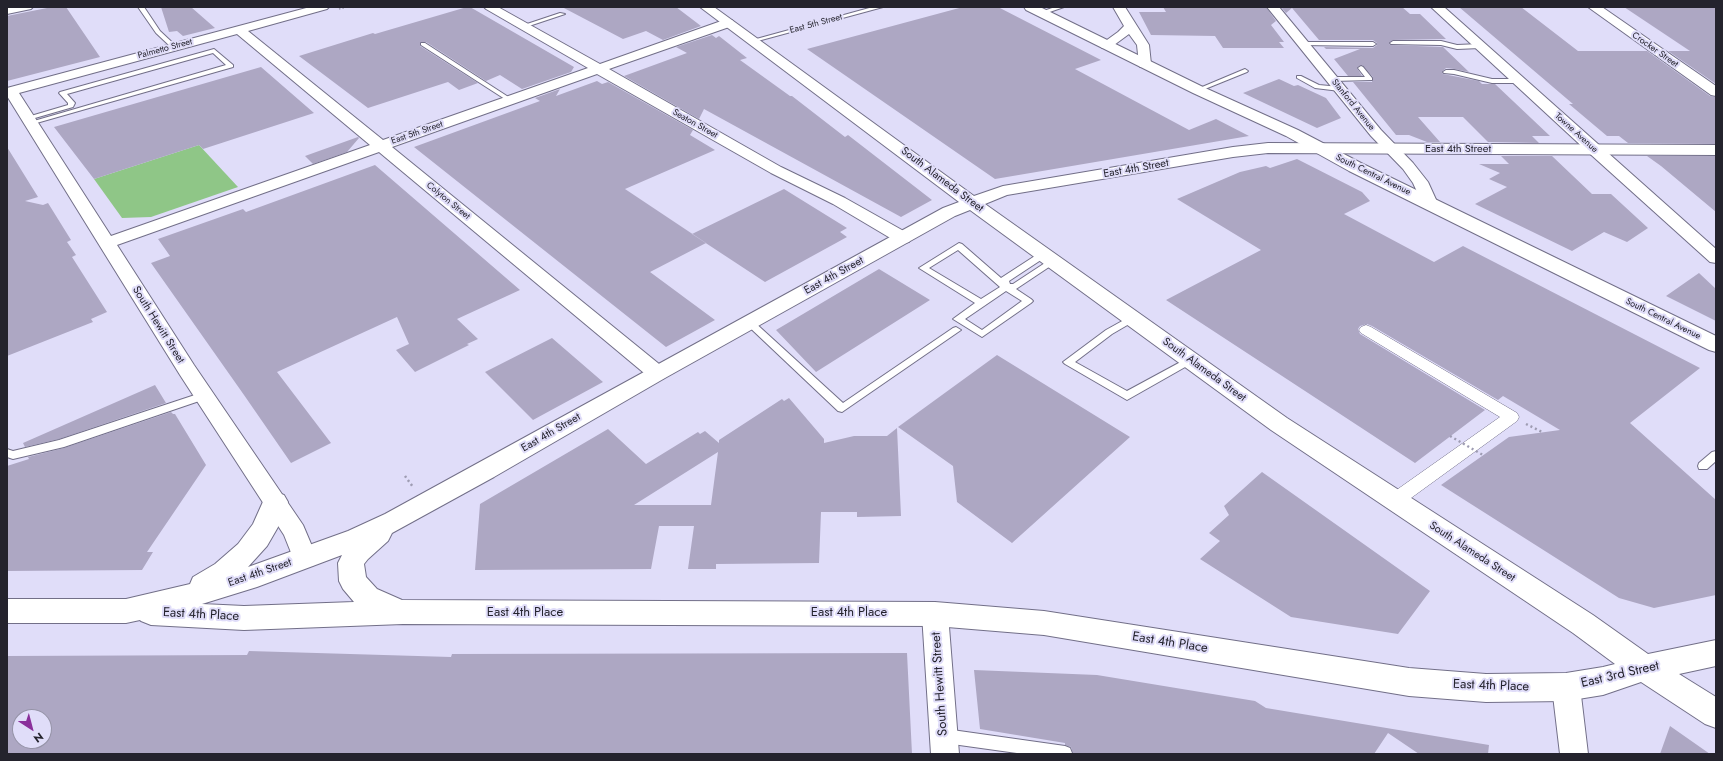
<!DOCTYPE html>
<html>
<head>
<meta charset="utf-8">
<style>
  body { margin:0 }
  #map { position:relative; width:1723px; height:761px; overflow:hidden; background:#e0ddf9; font-family:Jost,sans-serif }
  canvas { display:block }
  .frame { position:absolute; inset:0; border:8px solid #24232d; pointer-events:none }
  .north { position:absolute; left:12px; top:709px; width:40px; height:40px; box-sizing:border-box; background:#e0ddf9; border:1px solid #9593a7; border-radius:50%; rotate:144deg; font-size:11px; font-weight:700; line-height:16px; text-align:center; color:#24232d }
  .north::after { content:''; display:block; margin:auto; width:14px; height:18px; background:#8a309b; clip-path:polygon(50% 0,100% 100%,50% 72%,0 100%) }
</style>
</head>
<body>
<div id="map">
<canvas width="1723" height="761"></canvas>
<div class="frame"></div>
<div class="north">N</div>
</div>
<script>
const g = document.querySelector('canvas').getContext('2d');
g.lineJoin = 'round';
function fill(path, color) {
  g.fillStyle = color;
  g.fill(path, 'evenodd');
}
function shape(rows) {
  const path = new Path2D();
  for (const r of rows) {
    path.moveTo(r[0], r[1]);
    for (let i = 2; i < r.length; i += 2) path.lineTo(r[i], r[i + 1]);
  }
  return path;
}
function strokePath(path, color, width, dash) {
  g.strokeStyle = color;
  g.lineWidth = width;
  g.lineCap = dash ? 'butt' : 'round';
  g.setLineDash(dash || []);
  g.stroke(path);
}
function write(font, color, halo, rows, align = 'center') {
  g.font = font + ' Jost,sans-serif';
  g.lineWidth = 4;
  g.setLineDash([]);
  g.textBaseline = 'middle';
  g.strokeStyle = halo;
  g.fillStyle = color;
  for (const [text, x, y, turn = 0] of rows) {
    g.save();
    g.translate(x, y);
    g.rotate((+turn || 0) * Math.PI / 180);
    g.textAlign = isNaN(turn) ? turn : align;
    if (halo) g.strokeText(text, 0, 0);
    g.fillText(text, 0, 0);
    g.restore();
  }
}
fill(shape([
  [199,145,238,187,151,217,122,218,94,179]
]), '#8fc687');
fill(shape([
  [52,7,66,7,100,57,7,81,7,16],
  [161,7,191,7,215,28,183,36,177,31,169,32],
  [467,7,470,7,574,67,571,72,522,89,500,75,486,81,426,42,421,42,420,43,420,46,478,83,459,90,448,82,368,108,299,56,373,33,375,34],
  [562,7,676,7,701,26,663,40,646,31,623,39],
  [963,7,998,7,1101,60,1075,69,1189,130,1216,119,1249,136,995,179,807,49],
  [1163,7,1266,7,1276,21,1271,25,1284,42,1279,42,1284,48,1223,48,1215,36,1151,35,1139,12,1166,12],
  [1281,7,1402,7,1410,14,1420,14,1446,39,1393,40,1389,43,1390,45,1443,47,1469,72,1454,69,1446,68,1442,72,1443,74,1479,81,1482,84,1495,84,1550,136,1532,136,1539,143,1488,142,1463,117,1418,117,1440,142,1427,142,1409,135,1396,135,1353,82,1372,82,1373,77,1362,65,1357,68,1362,76,1348,76,1334,59,1360,49,1326,49,1324,47,1373,48,1377,45,1377,43,1373,40,1319,40,1292,8,1286,13],
  [1459,7,1521,7,1578,51,1647,51,1710,96,1716,97,1716,144,1628,143,1619,136,1607,136,1569,104,1573,104],
  [1624,7,1716,7,1716,84,1668,51,1690,51],
  [712,35,716,38,719,36,747,58,740,60,790,96,792,96,845,137,848,135,932,200,901,217,704,109,699,119,624,76,687,53,676,47],
  [261,67,314,113,203,149,199,145,94,179,54,127],
  [1279,79,1294,86,1298,85,1326,98,1341,118,1317,128,1243,93],
  [597,81,602,84,608,82,693,130,690,135,715,150,625,189,706,243,650,272,715,320,666,347,414,147,540,101,535,98,560,89,556,96],
  [358,137,359,138,347,152,313,164,305,156],
  [7,147,38,197,25,201,43,205,48,203,71,240,67,242,76,255,72,257,107,312,91,319,93,322,7,356],
  [1501,156,1552,156,1592,194,1611,194,1648,228,1627,242,1604,232,1572,251,1475,204,1507,187,1489,179,1500,173,1479,164,1509,164],
  [1647,156,1716,156,1716,212,1661,166],
  [1297,159,1362,192,1370,201,1344,214,1434,262,1463,246,1700,368,1630,423,1716,500,1716,595,1654,608,1619,598,1441,485,1509,437,1560,430,1503,396,1498,400,1372,326,1367,324,1360,326,1358,329,1360,334,1485,410,1415,463,1166,300,1261,250,1177,199,1240,172,1266,166,1270,168],
  [375,165,520,290,457,319,478,339,467,344,469,345,415,372,396,350,409,344,397,317,277,372,331,443,291,463,244,395,151,263,170,256,158,239,243,209,246,212],
  [784,189,847,228,840,232,847,237,765,282,692,234],
  [879,269,930,300,816,372,776,330],
  [1699,273,1716,289,1716,321,1666,296],
  [552,338,603,382,533,420,485,372],
  [997,355,1130,437,1012,543,957,502,953,466,898,427],
  [155,385,166,403,59,439,25,447,23,443],
  [789,398,824,439,824,443,854,436,887,436,897,428,901,516,857,517,857,512,821,512,819,563,716,564,716,569,688,569,694,526,659,526,651,569,475,570,480,504,608,429,646,464,698,432,700,434,705,431,719,443,719,440,782,399,784,401],
  [718,452,711,505,634,505],
  [171,412,173,414,175,414,206,465,147,552,153,552,142,570,7,571,7,466,29,459,28,457,64,448],
  [1262,472,1430,591,1398,634,1291,617,1200,559,1220,541,1209,533,1229,515,1224,506],
  [249,651,451,657,452,654,907,653,912,754,7,754,7,656,247,655],
  [20,717,44,717,44,741,20,741],
  [974,670,1097,675,1255,701,1266,708,1489,745,1488,754,1419,754,1388,733,1374,754,1073,754,1071,747,1065,745,1065,743,980,729],
  [1670,726,1710,754,1660,754]
]), '#ada7c3');
const service = shape([
  [138,7,144,7,160,31,176,46,176,48,172,48,156,33,138,7],
  [873,7,883,7,754,42,749,41,873,7],
  [1055,7,1064,7,1041,15,1038,13,1055,7],
  [560,13,565,14,526,27,521,26,560,13],
  [1393,41,1441,41,1457,45,1480,44,1483,46,1480,48,1457,49,1441,45,1391,44,1390,43,1393,41],
  [1303,42,1373,42,1376,44,1373,46,1301,45,1301,43,1303,42],
  [421,43,425,43,513,100,508,101,421,45,421,43],
  [214,49,233,65,233,67,33,124,27,123,226,65,213,53,67,94,75,103,73,107,28,120,24,118,68,105,68,103,59,93,60,92,214,49],
  [1361,66,1363,67,1372,78,1372,80,1332,81,1329,79,1332,77,1365,77,1358,68,1361,66],
  [1245,69,1248,71,1247,72,1200,91,1195,90,1245,69],
  [1446,70,1454,70,1492,79,1518,79,1521,81,1518,83,1492,83,1454,74,1444,73,1443,72,1446,70],
  [1297,76,1301,76,1319,85,1340,87,1343,89,1340,91,1315,88,1297,78,1297,76],
  [959,243,962,244,1001,278,1041,252,1047,252,1048,254,1047,256,1009,281,1010,284,1013,284,1051,259,1057,259,1058,261,1016,289,1031,299,1033,301,1031,303,982,337,953,319,975,303,919,268,959,243],
  [958,250,1000,287,981,299,929,268,958,250],
  [1006,291,1022,301,982,330,965,319,1006,291],
  [1133,315,1136,316,1138,318,1136,320,1112,334,1075,362,1127,391,1188,358,1191,357,1196,360,1194,362,1127,400,1065,364,1063,362,1106,330,1133,315],
  [749,319,752,320,843,403,953,328,956,327,961,330,842,412,838,411,746,324,744,322,749,319],
  [204,392,209,396,208,398,64,447,13,459,7,457,7,449,13,451,59,440,204,392],
  [1716,451,1716,461,1707,469,1699,469,1698,466,1699,463,1712,452,1716,451],
  [945,729,1065,746,1070,748,1072,753,1024,754,945,743,940,741,938,736,940,731,945,729]
]);
const pedestrian = shape([
  [1366,325,1371,327,1517,413,1519,417,1517,421,1400,506,1394,508,1388,506,1385,501,1388,496,1500,417,1361,333,1359,330,1361,327,1366,325]
]);
const minor = shape([
  [33,7,31,9,7,14,7,8,33,7],
  [310,7,329,7,327,9,248,31,383,140,588,68,486,9,484,7,498,7,600,64,724,20,732,20,734,23,732,26,609,69,781,167,845,198,909,234,911,238,909,242,903,243,897,242,833,204,771,173,597,74,392,147,664,368,667,373,664,378,657,380,650,378,379,152,117,245,194,365,303,525,317,558,314,565,305,568,296,565,284,535,180,375,98,243,7,96,7,88,310,7],
  [237,34,370,145,111,236,19,93,237,34],
  [1113,7,1125,7,1149,45,1151,64,1150,67,1140,67,1139,64,1137,45,1129,34,1110,48,1102,48,1100,45,1118,32,1124,26,1113,7],
  [1267,7,1279,7,1381,130,1413,163,1428,182,1438,204,1436,207,1430,209,1424,207,1413,183,1403,169,1371,136,1267,7],
  [1431,7,1444,7,1716,249,1716,263,1710,262,1588,152,1431,7],
  [1588,7,1602,7,1716,86,1716,96,1711,95,1588,7],
  [935,603,944,606,948,614,959,754,931,754,922,614,926,606,935,603],
  [1566,675,1576,678,1580,687,1588,754,1560,754,1552,687,1556,678,1566,675]
]);
const secondary = shape([
  [1024,7,1040,7,1203,87,1298,130,1361,163,1716,336,1716,352,1709,350,1349,171,1286,136,1193,93,1026,10,1024,7]
]);
const primary = shape([
  [700,7,714,7,974,196,1003,186,1233,147,1268,143,1716,145,1716,155,1268,153,1233,157,1007,195,985,204,1287,418,1593,615,1648,654,1716,640,1716,666,1679,674,1716,697,1716,728,1705,724,1641,682,1603,695,1566,701,1486,702,1409,696,1044,635,935,626,403,624,244,630,151,625,141,621,140,620,126,623,7,623,7,599,126,599,190,584,193,577,215,564,238,544,253,524,266,495,275,492,284,495,288,502,278,527,267,546,248,567,348,531,385,514,943,208,959,202,700,7],
  [970,210,1271,430,1573,633,1615,664,1603,667,1566,673,1486,674,1409,668,1044,611,935,602,402,600,377,589,366,577,364,564,368,559,388,541,392,533,494,477,665,378,955,216,970,210],
  [342,555,338,563,339,581,343,589,354,602,244,606,202,604,257,587,342,555]
]);
strokePath(service, '#726f88', 2);
strokePath(pedestrian, '#726f88', 1);
strokePath(minor, '#726f88', 2);
strokePath(secondary, '#726f88', 2);
strokePath(primary, '#726f88', 2);
strokePath(shape([
  [339,9,347,7]
]), '#9e9cb2', 1.5, [1.5, 2]);
strokePath(shape([
  [1526,424,1542,432],
  [405,476,413,487]
]), '#9e9cb2', 2.5, [2, 3]);
fill(service, '#fff');
fill(pedestrian, '#fff');
fill(minor, '#fff');
fill(secondary, '#fff');
fill(primary, '#fff');
strokePath(shape([
  [1450,436,1483,455]
]), '#9e9cb2', 2.5, [2, 3]);
write('9px', '#24232d', '#e0ddf9', [
  ["East 5th Street",816,24,-15],
  ["Palmetto Street",165,49,-15],
  ["Crocker Street",1655,50,35],
  ["Stanford Avenue",1353,105,51],
  ["Seaton Street",695,124,29],
  ["East 5th Street",417,133,-19],
  ["Towne Avenue",1576,133,42],
  ["South Central Avenue",1373,175,26],
  ["Colyton Street",448,201,39],
  ["South Central Avenue",1663,319,26]
]);
write('11px', '#24232d', '#e0ddf9', [
  ["East 4th Street",1458,149],
  ["East 4th Street",1136,169,-10],
  ["South Alameda Street",942,180,37],
  ["East 4th Street",834,276,-29],
  ["South Hewitt Street",158,325,58],
  ["South Alameda Street",1204,370,36],
  ["East 4th Street",551,433,-30],
  ["South Alameda Street",1472,552,33],
  ["East 4th Street",260,573,-19]
]);
write('13px', '#24232d', '#e0ddf9', [
  ["East 4th Place",525,613],
  ["East 4th Place",849,613],
  ["East 4th Place",201,615,3],
  ["East 4th Place",1170,643,9],
  ["East 3rd Street",1620,675,-13],
  ["South Hewitt Street",940,684,-94],
  ["East 4th Place",1491,686,2]
]);
</script>
</body>
</html>
